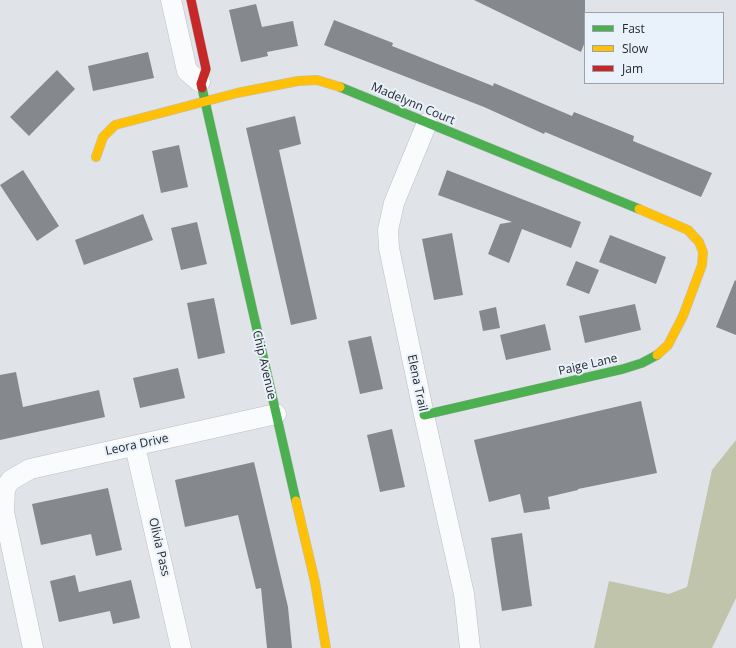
<!DOCTYPE html>
<html>
<head>
<meta charset="utf-8">
<style>
  body { margin:0 }
  #map { position:relative; width:736px; height:648px; overflow:hidden; background:#e0e4e9; font-family:"Open Sans",sans-serif }
  canvas { display:block }
  .legend { position:absolute; left:584px; top:12px; width:140px; height:72px; box-sizing:border-box; background:#e9f1fa; border:1px solid #9ba1a7; margin:0; padding:5px 7px; list-style:none; font-size:12px; color:#25282b }
  .legend li { display:flex; align-items:center; gap:8px; height:20px }
  .legend b { width:20px; border:1px solid #9ba1a7 }
</style>
</head>
<body>
<div id="map">
<canvas width="736" height="648"></canvas>
<ul class="legend">
<li><b style="height:5px;background:#4caf50"></b>Fast</li>
<li><b style="height:5px;background:#ffc107"></b>Slow</li>
<li><b style="height:5px;background:#c62828"></b>Jam</li>
</ul>
</div>
<script>
const g = document.querySelector('canvas').getContext('2d');
g.lineJoin = 'round';
function fill(path, color) {
  g.fillStyle = color;
  g.fill(path, 'evenodd');
}
function shape(rows) {
  const path = new Path2D();
  for (const r of rows) {
    path.moveTo(r[0], r[1]);
    for (let i = 2; i < r.length; i += 2) path.lineTo(r[i], r[i + 1]);
  }
  return path;
}
function strokePath(path, color, width, dash) {
  g.strokeStyle = color;
  g.lineWidth = width;
  g.lineCap = dash ? 'butt' : 'round';
  g.setLineDash(dash || []);
  g.stroke(path);
}
function write(font, color, halo, rows, align = 'center') {
  g.font = font + ' "Open Sans",sans-serif';
  g.lineWidth = 4;
  g.setLineDash([]);
  g.textBaseline = 'middle';
  g.strokeStyle = halo;
  g.fillStyle = color;
  for (const [text, x, y, turn = 0] of rows) {
    g.save();
    g.translate(x, y);
    g.rotate((+turn || 0) * Math.PI / 180);
    g.textAlign = isNaN(turn) ? turn : align;
    if (halo) g.strokeText(text, 0, 0);
    g.fillText(text, 0, 0);
    g.restore();
  }
}
fill(shape([
  [736,440,736,598,712,648,594,648,609,581,669,594,687,587,712,470]
]), '#bfc4aa');
fill(shape([
  [474,0,585,0,585,42,581,52],
  [256,4,262,27,293,21,298,46,267,52,268,56,241,62,229,10],
  [334,20,393,43,392,46,493,86,494,83,572,116,574,112,634,136,633,141,712,173,701,197,545,132,544,134,484,107,324,45],
  [148,52,154,78,93,91,88,66],
  [57,70,75,89,29,136,10,117],
  [295,116,301,144,279,150,317,319,291,325,246,128],
  [179,145,188,187,161,193,152,151],
  [23,170,59,226,37,241,0,185],
  [447,170,581,222,571,248,522,229,509,263,488,254,500,224,512,222,438,195],
  [143,214,153,240,84,265,75,240],
  [197,222,207,264,181,270,171,228],
  [452,233,463,295,434,300,422,239],
  [610,235,666,257,656,284,599,262],
  [576,261,599,270,589,294,566,285],
  [735,280,736,281,736,335,716,327],
  [214,298,225,353,198,359,187,303],
  [635,304,641,330,585,343,579,316],
  [496,307,500,328,483,331,479,311],
  [545,324,551,350,506,360,500,335],
  [371,336,383,389,360,394,348,341],
  [178,368,185,398,140,408,133,378],
  [16,372,23,407,99,390,105,417,0,440,0,375],
  [641,401,657,473,578,489,578,490,548,497,550,509,524,513,520,494,489,502,474,440],
  [392,429,405,487,380,492,367,435],
  [254,462,288,607,292,648,267,648,261,588,256,589,238,515,185,527,175,480],
  [108,488,122,550,96,556,91,534,41,545,32,504],
  [522,533,532,606,502,611,491,538],
  [75,575,79,592,131,580,140,618,113,624,110,611,59,622,50,581]
]), '#85888c');
const street = shape([
  [171,0,187,71,200,82],
  [427,123,394,203,388,230,389,248,424,415,464,594,470,648],
  [135,446,181,648],
  [33,648,4,512,5,488,11,480,30,469,276,414]
]);
const fast = shape([
  [340,87,639,209],
  [202,88,296,501],
  [424,415,623,369,642,363,657,355]
]);
const slow = shape([
  [96,157,103,137,115,125,237,93,298,81,317,80,340,87],
  [639,209,688,230,699,242,703,252,702,265,683,316,668,345,657,355],
  [296,501,315,582,326,648]
]);
const jam = shape([
  [191,0,206,69,201,84,202,88]
]);
strokePath(street, '#bbbec2', 21);
strokePath(fast, '#bbbec2', 10);
strokePath(slow, '#bbbec2', 10);
strokePath(jam, '#bbbec2', 10);
strokePath(street, '#fafbfc', 20);
strokePath(fast, '#4caf50', 9);
strokePath(slow, '#ffc107', 9);
strokePath(jam, '#c62828', 9);
write('12px', '#25282b', '#e9f1fa', [
  ["Madelynn Court",413,104,23],
  ["Chip Avenue",264,365,77],
  ["Paige Lane",588,365,-13],
  ["Elena Trail",417,383,78],
  ["Leora Drive",137,445,-12],
  ["Olivia Pass",159,547,77]
]);
</script>
</body>
</html>
